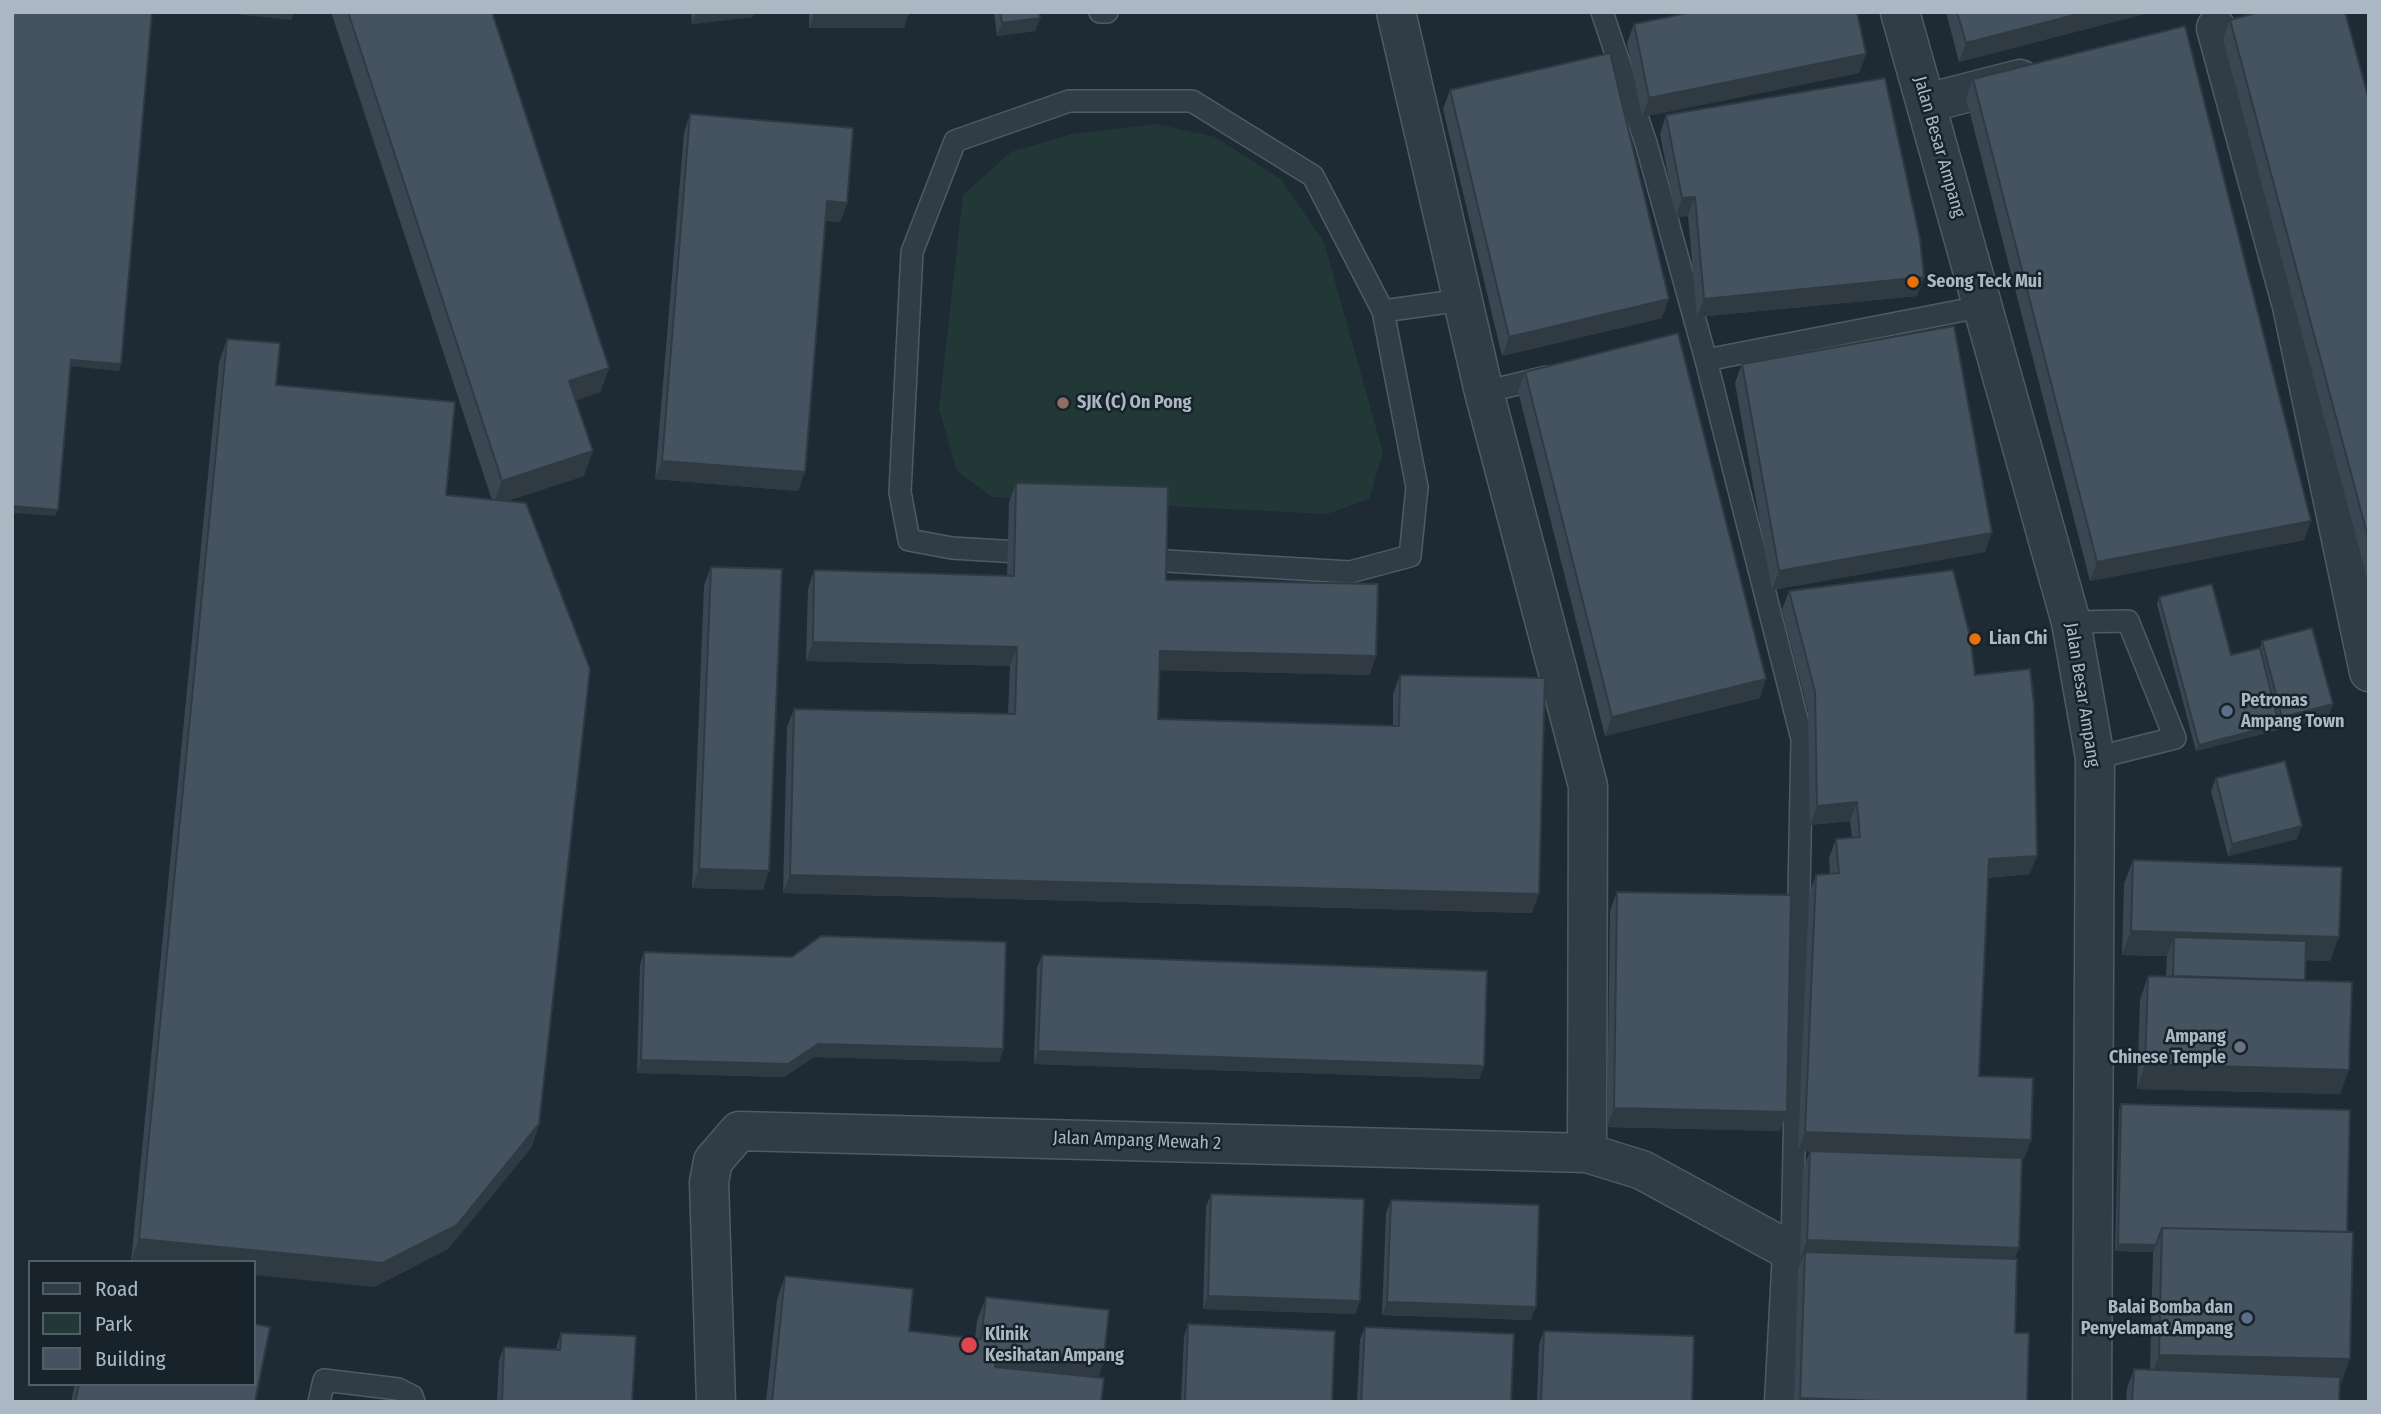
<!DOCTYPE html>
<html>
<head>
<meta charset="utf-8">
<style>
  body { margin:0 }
  #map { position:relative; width:2381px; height:1414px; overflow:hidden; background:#1e2b35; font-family:"Fira Sans Condensed",sans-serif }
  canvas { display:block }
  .frame { position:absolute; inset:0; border:14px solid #abb8c3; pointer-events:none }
  .legend { position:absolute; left:28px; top:1260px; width:228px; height:126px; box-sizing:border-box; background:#17222a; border:2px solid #525e67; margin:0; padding:9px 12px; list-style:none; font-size:21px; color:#abb8c3 }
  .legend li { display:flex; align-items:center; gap:14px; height:35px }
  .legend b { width:35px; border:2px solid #525e67 }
</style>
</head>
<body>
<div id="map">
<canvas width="2381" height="1414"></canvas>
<div class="frame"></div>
<ul class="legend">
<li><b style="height:9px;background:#313d46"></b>Road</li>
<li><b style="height:19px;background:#213837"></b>Park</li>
<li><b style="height:19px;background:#44535f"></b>Building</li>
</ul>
</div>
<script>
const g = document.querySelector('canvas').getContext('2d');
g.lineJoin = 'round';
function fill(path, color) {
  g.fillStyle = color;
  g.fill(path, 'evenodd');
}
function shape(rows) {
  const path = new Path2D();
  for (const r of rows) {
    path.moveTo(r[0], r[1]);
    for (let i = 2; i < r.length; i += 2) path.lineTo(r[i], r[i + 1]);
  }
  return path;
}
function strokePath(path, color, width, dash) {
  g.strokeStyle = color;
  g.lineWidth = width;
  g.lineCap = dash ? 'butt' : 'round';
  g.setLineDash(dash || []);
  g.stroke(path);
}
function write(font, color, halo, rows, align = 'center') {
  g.font = font + ' "Fira Sans Condensed",sans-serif';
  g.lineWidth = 5;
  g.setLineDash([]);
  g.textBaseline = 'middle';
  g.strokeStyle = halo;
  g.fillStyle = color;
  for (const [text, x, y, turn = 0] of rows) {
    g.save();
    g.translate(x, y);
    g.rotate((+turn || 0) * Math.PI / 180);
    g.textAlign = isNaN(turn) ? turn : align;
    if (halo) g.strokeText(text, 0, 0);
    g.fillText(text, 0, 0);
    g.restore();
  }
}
fill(shape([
  [1156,124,1215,137,1281,179,1324,242,1383,453,1369,499,1327,514,992,497,957,471,939,409,963,195,1011,152,1072,134]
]), '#213837');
const service = shape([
  [1100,12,1107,12],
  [1602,12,1646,143,1706,360,1802,739,1792,1252],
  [1069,101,1192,101,1313,176,1383,311,1417,487,1410,556,1350,572,952,548,909,540,900,492,912,252,955,141,1069,101],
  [1383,311,1462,300],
  [1706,360,1985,306],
  [1484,392,1547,377],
  [2071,622,2128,621,2175,738,2095,758],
  [319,1402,324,1380,398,1389,412,1396,414,1402]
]);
const minor = shape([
  [1396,12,1484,392,1588,786,1587,1153],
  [2216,28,2292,306,2369,672],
  [1927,103,2020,79],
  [716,1402,709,1182,713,1161,739,1131,1587,1153,1642,1170,1792,1252,1784,1402]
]);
const tertiary = shape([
  [1900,12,2071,622,2095,758,2092,1402]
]);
strokePath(service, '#4f5b64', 24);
strokePath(minor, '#4f5b64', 41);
strokePath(tertiary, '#4f5b64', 41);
strokePath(service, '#313d46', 21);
strokePath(minor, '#313d46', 38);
strokePath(tertiary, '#313d46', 38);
fill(shape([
  [331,12,492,12,609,368,600,392,576,400,584,476,507,501,539,1124,531,1148,448,1249,374,1287,254,1262,131,1262,219,363,227,339,276,385,446,495,492,500],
  [691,12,754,12,753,17,692,24],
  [809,12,908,12,904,28,809,28],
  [994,12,1039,12,1040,18,1035,31,997,36],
  [1946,12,2152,12,1959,62],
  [2230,20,2369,100,2369,585,2223,39],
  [1634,24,1866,54,1859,73,1642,117,1627,43],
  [1973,79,2311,521,2304,540,2090,581,1966,98],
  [1450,90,1662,318,1502,356,1443,109],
  [690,114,847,203,840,222,826,221,798,491,655,479,684,133],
  [1666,115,1917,296,1697,317,1688,216,1676,217,1660,134],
  [1742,364,1985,552,1772,590,1735,383],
  [1525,372,1760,698,1605,736,1518,391],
  [1016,483,1166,580,1376,656,1369,675,1159,670,1158,719,1393,726,1393,694,1400,675,1532,913,783,893,787,727,794,709,1008,714,1010,666,806,661,808,589,814,570,1007,576,1009,502],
  [711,567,763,890,692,888,704,585],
  [1789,591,1975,675,2030,874,1988,878,1979,1076,2031,1140,2024,1159,2022,1159,2015,1259,2015,1333,2027,1402,1794,1402,1798,1270,1802,1259,1800,1259,1803,1170,1810,1151,1798,1151,1809,894,1816,875,1830,874,1829,858,1836,839,1852,838,1850,821,1810,825,1808,711,1782,610],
  [2159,597,2231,655,2260,648,2262,641,2333,704,2328,717,2196,751,2157,604],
  [2216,778,2297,839,2228,856,2211,791],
  [2133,860,2330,961,2305,960,2305,980,2340,1094,2137,1089,2140,1000,2148,976,2166,976,2167,956,2122,955,2124,884],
  [1617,892,1780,1131,1607,1127,1610,911],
  [644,952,1003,1049,999,1062,814,1057,784,1077,637,1073,640,965],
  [1042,955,1484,1066,1479,1079,1034,1064,1037,968],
  [2121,1104,2341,1384,2340,1384,2339,1402,2126,1402,2127,1388,2134,1369,2150,1370,2153,1252,2115,1251,2119,1110],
  [1211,1194,1360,1301,1355,1314,1203,1309,1206,1207],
  [1391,1200,1531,1320,1382,1315,1386,1213],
  [785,1276,909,1331,975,1338,977,1321,986,1297,1099,1377,1101,1402,766,1402,777,1300],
  [1188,1324,1332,1402,1181,1402,1184,1337],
  [1365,1327,1511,1402,1357,1402,1360,1340],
  [1544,1331,1692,1402,1537,1402,1539,1344],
  [561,1333,632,1402,497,1402,499,1360,504,1347,556,1350,557,1345],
  [75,1384,254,1384,255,1402,71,1402]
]), '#3a4752');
fill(shape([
  [215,12,286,12,294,13,291,20],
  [696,12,754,12,753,17,692,24],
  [2086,12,2152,12,1959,62,1966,43],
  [814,15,908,15,904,28,809,28],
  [1040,18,1035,31,997,36,1002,23],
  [1866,54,1859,73,1642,117,1649,98],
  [1695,197,1688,216,1676,217,1682,198],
  [827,201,847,203,840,222,820,220],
  [1924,277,1917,296,1697,317,1704,299],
  [1669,299,1662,318,1502,356,1509,337],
  [71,360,121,364,119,371,68,366],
  [609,368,600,392,561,406,569,381],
  [593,451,584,476,493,505,502,481],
  [662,461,805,472,798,491,655,479],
  [13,506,58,510,55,516,12,513],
  [2311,521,2304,540,2090,581,2097,562],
  [1992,533,1985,552,1772,590,1779,571],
  [813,642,1017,647,1010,666,806,661],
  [1160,651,1376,656,1369,675,1153,670],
  [1766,679,1760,698,1605,736,1612,717],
  [2333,704,2328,717,2196,751,2199,745,2279,724,2282,717],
  [1857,802,1850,821,1810,825,1817,806],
  [2302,826,2297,839,2228,856,2232,844],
  [2037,856,2030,874,1982,878,1989,859],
  [699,869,769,871,763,890,692,888],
  [790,875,1539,894,1532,913,783,893],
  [2131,931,2339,937,2330,961,2173,956,2174,937,2167,956,2122,955],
  [818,1044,1003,1049,999,1062,814,1057,784,1077,637,1073,641,1060],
  [1038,1051,1484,1066,1479,1079,1034,1064],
  [2145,1064,2349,1070,2340,1094,2137,1089],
  [1614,1108,1787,1112,1780,1131,1607,1127],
  [539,1124,531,1148,448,1249,374,1287,254,1275,254,1262,131,1262,139,1239],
  [1805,1132,2031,1140,2024,1159,1798,1151],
  [1807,1240,2019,1248,2012,1267,1805,1252,1802,1259,1800,1259],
  [2118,1244,2156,1245,2153,1252,2115,1251],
  [1208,1296,1360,1301,1355,1314,1203,1309],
  [1387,1302,1536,1307,1531,1320,1382,1315],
  [996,1353,1103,1364,1095,1388,988,1377],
  [2159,1355,2350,1359,2341,1384,2150,1379],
  [1800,1398,1907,1402,1799,1402]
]), '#303a42');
const building = shape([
  [12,12,152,12,121,364,71,360,58,510,13,506,12,515,12,12],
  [348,12,492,12,609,368,569,381,593,451,502,481,348,12],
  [814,12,908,12,908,15,814,15,814,12],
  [1000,12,1039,12,1040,18,1002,23,1000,12],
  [1692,12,1857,12,1866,54,1649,98,1634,24,1692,12],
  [1957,12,2086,12,1966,43,1957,12],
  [2259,12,2345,12,2369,100,2369,541,2230,20,2259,12],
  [2185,26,2311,521,2097,562,1973,79,2185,26],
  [1610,53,1669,299,1509,337,1450,90,1610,53],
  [1885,78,1920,239,1924,277,1704,299,1695,197,1682,198,1666,115,1885,78],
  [690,114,853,128,847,203,827,201,805,472,662,461,690,114],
  [1954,326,1992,533,1779,571,1742,364,1954,326],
  [1678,333,1766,679,1612,717,1525,372,1678,333],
  [227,339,280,343,276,385,455,402,446,495,526,503,590,669,539,1124,457,1225,383,1263,139,1239,227,339],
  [1016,483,1168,487,1166,580,1378,584,1376,656,1160,651,1158,719,1399,726,1400,675,1545,678,1539,894,790,875,794,709,1015,714,1017,647,813,642,814,570,1014,576,1016,483],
  [711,567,782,569,769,871,699,869,711,567],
  [1953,570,1970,636,1975,675,2030,669,2034,705,2037,856,1989,859,1979,1076,2033,1078,2031,1140,1805,1132,1816,875,1839,873,1836,839,1860,837,1857,802,1817,806,1815,692,1789,591,1953,570],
  [2212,584,2231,655,2260,648,2279,724,2199,745,2159,597,2212,584],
  [2312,628,2333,704,2282,717,2262,641,2312,628],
  [2285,761,2302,826,2232,844,2216,778,2285,761],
  [2133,860,2342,867,2339,937,2131,931,2133,860],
  [1617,892,1791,895,1787,1112,1614,1108,1617,892],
  [821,936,1006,942,1003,1049,818,1044,788,1064,641,1060,644,952,792,957,821,936],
  [2174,937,2306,941,2305,980,2173,976,2174,937],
  [1042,955,1487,971,1484,1066,1038,1051,1042,955],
  [2148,976,2352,982,2349,1070,2145,1064,2148,976],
  [2121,1104,2350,1110,2347,1232,2162,1228,2156,1245,2118,1244,2121,1104],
  [1810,1151,2022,1158,2019,1248,1807,1240,1810,1151],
  [1211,1194,1364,1199,1360,1301,1208,1296,1211,1194],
  [1391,1200,1539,1205,1536,1307,1387,1302,1391,1200],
  [2162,1228,2353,1232,2350,1359,2159,1355,2162,1228],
  [1805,1252,2017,1259,2015,1333,2029,1333,2027,1402,1907,1402,1800,1398,1805,1252],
  [785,1276,913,1289,909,1331,981,1339,986,1297,1109,1310,1103,1364,996,1353,995,1367,1104,1378,1101,1402,772,1402,785,1276],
  [254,1324,270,1327,255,1402,75,1402,79,1384,254,1384,254,1324],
  [1188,1324,1335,1331,1332,1402,1185,1402,1188,1324],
  [1365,1327,1514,1334,1511,1402,1361,1402,1365,1327],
  [1544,1331,1694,1336,1692,1402,1541,1402,1544,1331],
  [561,1333,636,1336,632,1402,502,1402,504,1347,560,1350,561,1333],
  [2134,1369,2340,1377,2339,1402,2132,1402,2134,1369]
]);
fill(building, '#44535f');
strokePath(building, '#303a42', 2);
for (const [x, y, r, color] of [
  [1913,282,7,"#e8710a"],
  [1063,403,7,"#8d6e63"],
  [1975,639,7,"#e8710a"],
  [2227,711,7,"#5c6f8a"],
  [2240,1047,7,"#6b7280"],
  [2247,1318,7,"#5c6f8a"],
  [969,1345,9,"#e0444e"]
]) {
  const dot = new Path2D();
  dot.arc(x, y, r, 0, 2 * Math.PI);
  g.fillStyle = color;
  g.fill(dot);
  strokePath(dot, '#17222a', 2.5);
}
write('18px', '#abb8c3', '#17222a', [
  ["Jalan Besar Ampang",1939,147,74],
  ["Jalan Besar Ampang",2082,695,81],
  ["Jalan Ampang Mewah 2",1137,1141,2]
]);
write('bold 18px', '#abb8c3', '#17222a', [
  ["Seong Teck Mui",1927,282],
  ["SJK (C) On Pong",1077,403],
  ["Lian Chi",1989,639],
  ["Petronas",2241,701],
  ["Ampang Town",2241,722],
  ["Ampang",2226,1037,"right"],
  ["Chinese Temple",2226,1058,"right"],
  ["Balai Bomba dan",2233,1308,"right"],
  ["Penyelamat Ampang",2233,1329,"right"],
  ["Klinik",985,1335],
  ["Kesihatan Ampang",985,1356]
], 'left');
</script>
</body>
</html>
